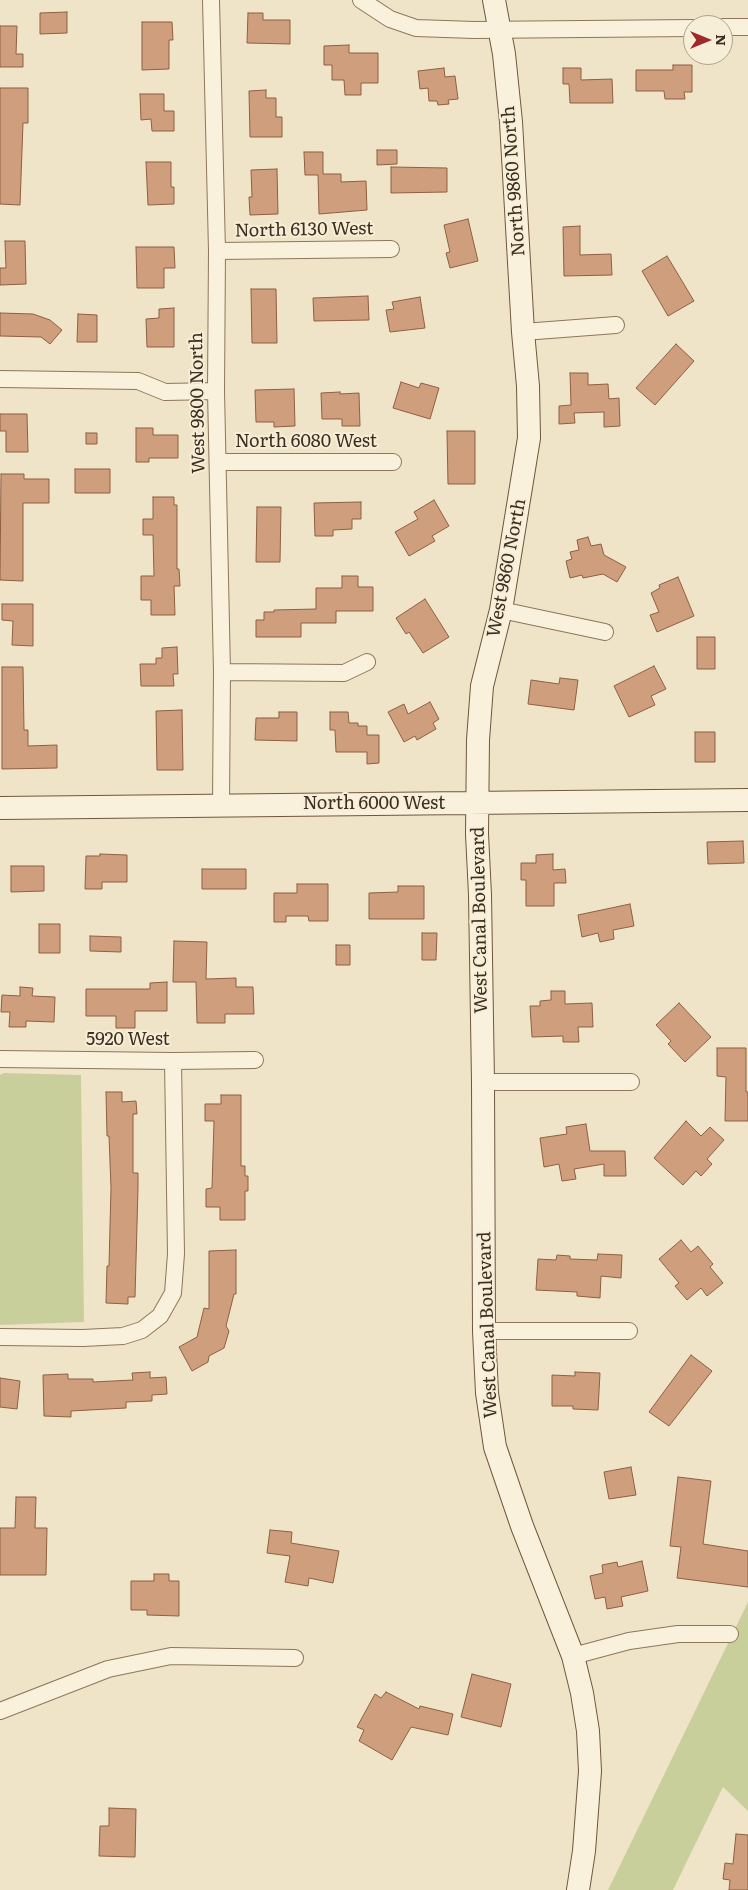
<!DOCTYPE html>
<html>
<head>
<meta charset="utf-8">
<style>
  body { margin:0 }
  #map { position:relative; width:748px; height:1890px; overflow:hidden; background:#f0e4c8; font-family:Literata,serif }
  canvas { display:block }
  .north { position:absolute; left:683px; top:15px; width:50px; height:50px; box-sizing:border-box; background:#f7eed8; border:1px solid #ada18e; border-radius:50%; rotate:90deg; font-size:14px; font-weight:700; line-height:20px; text-align:center; color:#3d2e20 }
  .north::after { content:''; display:block; margin:auto; width:18px; height:22px; background:#9e2a2b; clip-path:polygon(50% 0,100% 100%,50% 72%,0 100%) }
</style>
</head>
<body>
<div id="map">
<canvas width="748" height="1890"></canvas>
<div class="north">N</div>
</div>
<script>
const g = document.querySelector('canvas').getContext('2d');
g.lineJoin = 'round';
function fill(path, color) {
  g.fillStyle = color;
  g.fill(path, 'evenodd');
}
function shape(rows) {
  const path = new Path2D();
  for (const r of rows) {
    path.moveTo(r[0], r[1]);
    for (let i = 2; i < r.length; i += 2) path.lineTo(r[i], r[i + 1]);
  }
  return path;
}
function strokePath(path, color, width, dash) {
  g.strokeStyle = color;
  g.lineWidth = width;
  g.lineCap = dash ? 'butt' : 'round';
  g.setLineDash(dash || []);
  g.stroke(path);
}
function write(font, color, halo, rows, align = 'center') {
  g.font = font + ' Literata,serif';
  g.lineWidth = 4;
  g.setLineDash([]);
  g.textBaseline = 'middle';
  g.strokeStyle = halo;
  g.fillStyle = color;
  for (const [text, x, y, turn = 0] of rows) {
    g.save();
    g.translate(x, y);
    g.rotate((+turn || 0) * Math.PI / 180);
    g.textAlign = isNaN(turn) ? turn : align;
    if (halo) g.strokeText(text, 0, 0);
    g.fillText(text, 0, 0);
    g.restore();
  }
}
fill(shape([
  [4,1073,81,1075,84,1322,0,1325,0,1075],
  [748,1602,748,1811,723,1787,673,1890,608,1890]
]), '#c9cf9b');
const building = shape([
  [67,12,67,33,40,34,40,13,67,12],
  [248,13,263,13,263,20,290,20,290,44,247,43,248,13],
  [142,22,172,22,173,40,169,40,169,69,142,70,142,22],
  [0,26,17,26,16,54,23,54,23,67,0,67,0,26],
  [349,45,349,53,378,53,378,83,361,83,361,95,345,95,344,80,332,80,332,65,324,65,324,46,349,45],
  [673,65,692,65,692,92,684,92,685,99,665,99,664,91,636,91,636,70,673,70,673,65],
  [444,68,445,77,455,76,458,99,448,100,449,104,438,105,437,101,429,101,428,88,420,89,418,71,444,68],
  [563,68,581,68,581,80,612,79,613,103,570,103,569,84,563,84,563,68],
  [0,88,28,88,28,123,23,123,20,205,0,204,0,88],
  [266,90,266,98,276,98,276,117,282,117,282,137,250,137,249,91,266,90],
  [140,94,164,94,164,111,174,111,174,131,152,131,151,119,141,120,140,94],
  [377,150,397,150,397,164,377,165,377,150],
  [304,152,323,152,323,174,341,174,341,182,366,181,367,210,319,214,318,175,305,175,304,152],
  [146,162,171,162,171,187,174,187,174,204,148,205,146,162],
  [391,167,447,168,447,192,391,193,391,167],
  [277,169,278,214,250,215,249,197,252,197,251,170,277,169],
  [468,219,478,261,450,268,446,253,450,252,444,225,468,219],
  [580,226,580,255,611,254,612,275,564,276,563,227,580,226],
  [5,241,25,241,26,284,0,285,0,268,6,268,5,241],
  [136,247,174,247,175,268,164,268,164,288,137,288,136,247],
  [667,256,694,301,668,316,642,271,667,256],
  [251,289,276,289,277,343,252,343,251,289],
  [368,296,369,320,314,321,313,298,368,296],
  [420,297,425,328,390,332,386,310,394,309,392,302,420,297],
  [174,308,174,347,147,347,146,319,159,318,159,309,174,308],
  [0,313,33,314,50,320,62,330,50,344,41,337,0,336,0,313],
  [78,314,97,315,97,342,77,342,78,314],
  [676,344,694,361,655,405,636,388,676,344],
  [570,373,588,373,588,385,608,384,609,399,619,398,620,426,604,427,604,412,574,413,575,423,559,424,559,406,571,405,570,373],
  [401,382,419,388,421,383,439,388,430,419,393,408,401,382],
  [294,389,295,426,274,427,274,422,256,422,255,390,294,389],
  [340,392,340,394,359,393,360,426,342,426,342,419,322,419,321,393,340,392],
  [0,414,27,414,28,452,6,452,6,431,0,431,0,414],
  [136,428,153,428,153,435,178,435,178,458,149,458,149,462,136,462,136,428],
  [447,431,475,431,475,484,448,484,447,431],
  [86,433,97,433,97,444,86,444,86,433],
  [75,469,110,469,110,493,75,493,75,469],
  [1,474,24,474,24,479,49,479,49,503,23,503,23,581,0,580,1,474],
  [153,497,174,497,174,505,177,505,177,569,179,569,180,586,174,586,175,615,151,615,151,600,141,600,141,576,154,576,153,535,143,535,143,519,153,519,153,497],
  [434,500,449,526,432,536,435,541,409,556,395,532,418,519,414,512,434,500],
  [361,502,361,519,352,519,352,529,333,530,333,536,315,536,314,503,361,502],
  [257,507,281,507,280,562,256,562,257,507],
  [588,537,591,546,601,544,604,555,626,567,617,582,603,574,583,578,582,575,570,578,566,561,572,559,570,552,579,550,577,540,588,537],
  [342,576,358,576,358,587,373,587,373,611,336,611,336,623,301,623,301,637,256,637,256,620,264,620,264,612,274,612,274,610,316,609,316,588,342,588,342,576],
  [678,577,694,616,657,632,650,615,659,612,651,593,660,588,659,585,678,577],
  [425,599,449,637,423,653,409,632,406,634,396,618,425,599],
  [2,604,33,604,33,646,12,645,13,621,2,620,2,604],
  [697,637,715,637,715,669,697,669,697,637],
  [177,647,178,674,173,674,174,686,141,686,140,664,156,664,156,658,162,658,162,648,177,647],
  [654,666,666,689,651,696,655,705,629,717,614,686,654,666],
  [2,667,23,667,24,730,28,730,28,746,57,745,57,768,2,769,2,667],
  [560,678,578,680,574,710,528,704,531,680,559,684,560,678],
  [430,702,439,719,433,723,436,729,417,740,415,736,404,742,388,712,404,704,408,714,430,702],
  [182,710,183,770,157,770,156,711,182,710],
  [279,712,297,712,297,741,255,740,256,718,279,718,279,712],
  [330,712,348,712,349,723,358,723,358,726,367,726,367,735,379,735,379,763,367,764,367,752,336,752,335,730,330,730,330,712],
  [695,732,715,732,715,762,695,762,695,732],
  [743,841,744,863,708,864,707,842,743,841],
  [100,854,127,855,127,882,102,882,102,889,85,889,86,856,100,856,100,854],
  [553,854,553,870,565,869,566,883,554,883,554,906,526,906,526,880,521,880,521,863,536,863,536,855,553,854],
  [11,866,44,866,44,891,11,892,11,866],
  [202,869,246,869,246,889,202,889,202,869],
  [297,884,328,884,328,921,309,921,308,916,286,916,286,922,274,922,274,893,297,893,297,884],
  [398,886,424,886,424,919,369,919,369,893,398,892,398,886],
  [630,904,634,926,613,930,614,939,600,942,598,933,582,937,578,915,630,904],
  [39,924,60,924,60,953,39,953,39,924],
  [422,933,437,933,436,960,422,960,422,933],
  [90,936,121,937,121,952,90,951,90,936],
  [174,941,207,942,206,979,236,978,236,987,253,987,254,1014,225,1014,225,1023,197,1023,196,982,173,982,174,941],
  [336,945,350,945,350,965,336,965,336,945],
  [167,982,167,1011,135,1011,135,1028,116,1028,116,1016,86,1016,86,989,150,989,150,983,167,982],
  [20,987,33,988,32,996,55,997,54,1022,26,1021,26,1027,9,1027,10,1012,1,1012,2,995,20,996,20,987],
  [551,991,565,991,565,1004,592,1003,593,1027,578,1027,579,1042,563,1042,563,1036,532,1037,530,1006,540,1006,540,1001,551,1000,551,991],
  [679,1003,711,1037,685,1062,668,1044,671,1041,656,1025,679,1003],
  [717,1048,746,1048,746,1092,748,1092,748,1121,725,1121,726,1077,717,1076,717,1048],
  [106,1092,122,1092,122,1102,136,1101,137,1114,133,1114,133,1173,138,1173,138,1188,135,1297,128,1297,128,1304,106,1303,107,1266,109,1266,111,1188,109,1136,107,1136,106,1092],
  [221,1095,241,1095,241,1166,245,1166,245,1176,248,1176,248,1191,245,1191,245,1220,220,1220,220,1207,206,1207,206,1189,212,1188,214,1121,205,1121,205,1104,221,1104,221,1095],
  [686,1121,701,1136,710,1127,724,1140,707,1159,712,1164,701,1176,696,1171,683,1185,654,1158,686,1121],
  [586,1124,590,1151,625,1151,626,1176,604,1176,604,1164,574,1169,576,1179,562,1181,559,1164,544,1167,540,1138,567,1134,566,1127,586,1124],
  [681,1240,691,1252,698,1246,713,1264,710,1267,723,1283,707,1296,701,1288,687,1300,675,1286,679,1283,659,1259,681,1240],
  [236,1250,236,1294,234,1294,226,1326,229,1331,224,1348,209,1356,208,1362,192,1371,179,1347,197,1337,204,1308,209,1309,209,1251,236,1250],
  [598,1254,622,1255,621,1278,601,1276,600,1298,577,1296,577,1292,536,1290,538,1259,556,1260,557,1255,570,1256,570,1259,597,1260,598,1254],
  [691,1355,712,1371,669,1426,649,1412,691,1355],
  [150,1372,150,1378,166,1377,167,1394,152,1395,152,1401,126,1402,126,1408,71,1411,71,1417,44,1416,43,1375,68,1374,68,1379,93,1379,93,1382,133,1380,132,1373,150,1372],
  [575,1372,600,1373,598,1410,573,1409,573,1406,552,1406,552,1375,575,1376,575,1372],
  [0,1378,20,1381,17,1409,0,1407,0,1378],
  [631,1467,636,1495,609,1499,604,1472,631,1467],
  [678,1477,711,1481,703,1544,748,1551,748,1587,677,1578,681,1547,670,1546,678,1477],
  [16,1497,36,1497,35,1528,47,1528,46,1575,0,1575,0,1528,15,1528,16,1497],
  [270,1530,292,1532,291,1543,339,1551,333,1583,309,1578,308,1586,285,1582,290,1556,267,1553,270,1530],
  [642,1561,648,1591,621,1597,623,1606,607,1609,605,1597,595,1599,590,1576,603,1573,602,1565,617,1562,618,1567,642,1561],
  [154,1574,169,1574,169,1581,179,1581,179,1616,147,1615,147,1610,131,1610,131,1581,154,1581,154,1574],
  [472,1674,511,1684,501,1727,461,1717,472,1674],
  [386,1692,419,1709,420,1706,453,1714,448,1735,411,1727,392,1760,359,1741,364,1730,357,1727,375,1694,381,1698,386,1692],
  [109,1808,136,1809,135,1857,99,1856,100,1826,109,1826,109,1808],
  [736,1834,748,1835,748,1890,729,1890,730,1880,723,1879,725,1863,733,1864,736,1834]
]);
fill(building, '#cf9f7d');
strokePath(building, '#8d5f41', 1);
const street = shape([
  [211,0,217,251,216,391,222,672,221,805],
  [361,0,390,19,416,28,474,30,693,28],
  [723,27,748,27],
  [217,251,391,249],
  [523,332,616,325],
  [0,379,138,381,165,392,216,391],
  [219,462,393,462],
  [501,610,605,632],
  [222,672,344,673,367,662],
  [0,1059,173,1061,255,1060],
  [483,1082,631,1082],
  [484,1331,629,1331],
  [0,1337,83,1338,123,1336,142,1330,160,1316,173,1293,176,1254,173,1061],
  [573,1656,629,1641,678,1634,730,1634],
  [0,1711,108,1669,171,1656,295,1658]
]);
const secondary = shape([
  [494,0,504,54,511,122,523,332,528,386,529,438,501,610,482,686,478,740,477,834,480,895,483,1082,484,1331,487,1393,495,1447,522,1526,573,1656,582,1693,588,1731,590,1771,584,1851,578,1890],
  [0,808,748,800]
]);
strokePath(street, '#8d765c', 18);
strokePath(secondary, '#6f573f', 24);
strokePath(street, '#faf1dc', 16);
strokePath(secondary, '#faf1dc', 22);
write('18px', '#3d2e20', '#f7eed8', [
  ["North 9860 North",514,181,-94],
  ["North 6130 West",304,230,-1],
  ["West 9800 North",198,403,-91],
  ["North 6080 West",306,442],
  ["West 9860 North",507,568,-79],
  ["North 6000 West",374,804],
  ["West Canal Boulevard",480,920,-91],
  ["5920 West",128,1040],
  ["West Canal Boulevard",488,1325,-92]
]);
</script>
</body>
</html>
